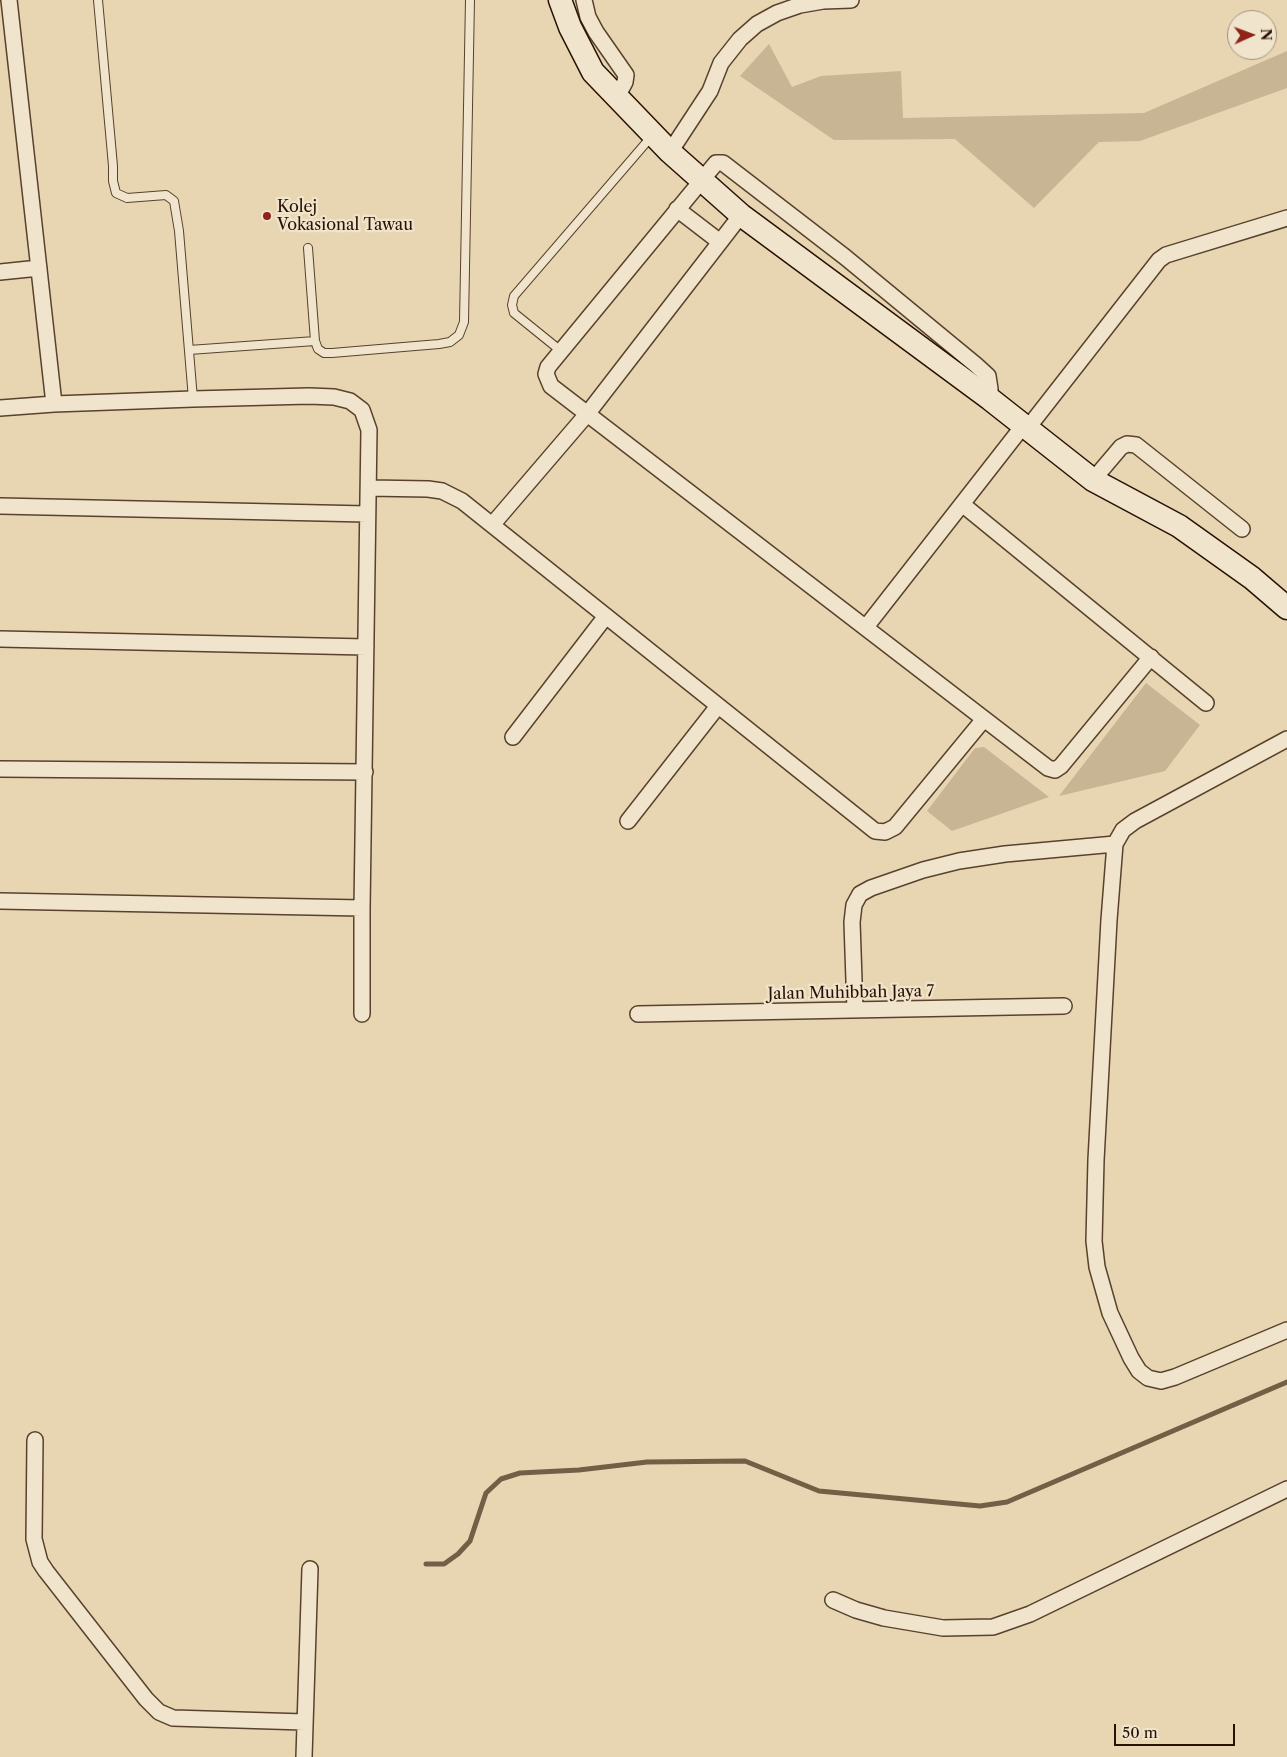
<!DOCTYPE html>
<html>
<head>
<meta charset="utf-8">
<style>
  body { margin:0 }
  #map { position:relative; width:1287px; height:1757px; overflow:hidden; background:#e8d6b2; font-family:"Libre Caslon Text",serif }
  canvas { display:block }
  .north { position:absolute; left:1227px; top:10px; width:50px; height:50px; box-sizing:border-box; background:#f0e4cd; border:1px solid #a0907b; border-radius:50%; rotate:88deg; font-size:14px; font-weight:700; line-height:20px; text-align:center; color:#281100 }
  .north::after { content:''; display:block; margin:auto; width:18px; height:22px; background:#8f2418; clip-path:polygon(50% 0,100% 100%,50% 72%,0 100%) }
  .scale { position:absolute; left:1114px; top:1724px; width:121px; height:22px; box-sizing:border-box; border:2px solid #281100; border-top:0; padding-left:6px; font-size:15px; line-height:18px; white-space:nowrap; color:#281100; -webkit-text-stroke:4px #f0e4cd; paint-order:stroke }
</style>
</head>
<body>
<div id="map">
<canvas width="1287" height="1757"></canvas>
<div class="north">N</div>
<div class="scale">50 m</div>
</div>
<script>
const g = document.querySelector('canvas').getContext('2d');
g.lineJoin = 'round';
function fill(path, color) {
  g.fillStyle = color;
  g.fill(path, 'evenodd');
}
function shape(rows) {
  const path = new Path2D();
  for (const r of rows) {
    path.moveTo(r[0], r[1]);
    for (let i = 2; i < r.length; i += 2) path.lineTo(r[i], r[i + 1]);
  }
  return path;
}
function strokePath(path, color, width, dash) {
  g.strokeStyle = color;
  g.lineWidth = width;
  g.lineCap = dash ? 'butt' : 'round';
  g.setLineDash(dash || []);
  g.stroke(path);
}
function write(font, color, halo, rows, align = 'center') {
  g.font = font + ' "Libre Caslon Text",serif';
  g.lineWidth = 4.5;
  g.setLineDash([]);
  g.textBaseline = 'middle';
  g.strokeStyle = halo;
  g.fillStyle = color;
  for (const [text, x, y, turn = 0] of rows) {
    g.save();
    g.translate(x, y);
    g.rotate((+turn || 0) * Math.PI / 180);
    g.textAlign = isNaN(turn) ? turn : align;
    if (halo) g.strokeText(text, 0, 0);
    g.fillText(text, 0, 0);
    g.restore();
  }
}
fill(shape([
  [769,44,792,87,821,76,901,71,903,118,1144,113,1287,51,1287,88,1140,141,1099,142,1034,208,955,139,834,140,740,76],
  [1146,683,1200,725,1165,771,1059,796],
  [984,747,1049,797,952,831,927,811,975,748]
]), '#c7b594');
strokePath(shape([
  [426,1564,444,1564,458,1554,470,1541,486,1493,501,1479,520,1473,579,1470,647,1462,745,1461,819,1491,980,1506,1007,1502,1287,1382]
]), '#745f46', 5);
const lane = shape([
  [98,0,113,166,113,181,116,193,127,198,166,195,174,201,179,231,193,399],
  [308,248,315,341,318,349,324,353,332,353,439,344,450,342,459,335,464,322,470,0],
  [189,350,315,341],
  [561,351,514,313,512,305,514,296,651,137]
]);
const street = shape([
  [9,0,54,404],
  [584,0,588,17,596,32,626,75,625,82,617,97],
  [670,152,710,91,721,63,740,39,757,24,777,13,800,5,823,1,851,0],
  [677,209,720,242],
  [0,272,39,268],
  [990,399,990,389,988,376,976,365,845,257,723,163,716,163,548,367,546,374,551,386,1048,768,1055,770,1061,766,1151,657],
  [0,408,54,404,193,399,309,396,334,397,350,401,362,410,369,430,362,908,362,1014],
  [1027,429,1159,260,1166,255,1287,218],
  [1093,480,1121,447,1127,444,1136,445,1242,529],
  [369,488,428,489,442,491,462,501,875,831,885,832,895,827,984,719],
  [962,504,1206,703],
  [0,506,367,514],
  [492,525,588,413,741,215],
  [866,627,1023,426],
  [0,639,366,647],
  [513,737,606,616],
  [1287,739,1135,821,1123,830,1115,844,1109,920,1096,1160,1094,1241,1097,1267,1110,1313,1131,1358,1139,1371,1148,1378,1161,1381,1175,1377,1287,1330],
  [0,769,365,772],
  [628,821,718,706],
  [0,901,362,908],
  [855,1010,852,922,854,905,860,894,871,888,923,870,959,861,1005,854,1115,844],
  [638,1014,1064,1006],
  [35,1440,34,1539,40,1562,46,1571,146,1699,159,1712,173,1718,304,1722],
  [833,1600,856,1610,884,1618,943,1628,993,1627,1030,1614,1287,1489],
  [304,1757,310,1569]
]);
const secondary = shape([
  [560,0,570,27,593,72,670,152,741,215,990,399,1093,480,1179,526,1252,578,1287,608]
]);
strokePath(lane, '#58422c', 10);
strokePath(street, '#58422c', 18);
strokePath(secondary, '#281100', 25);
strokePath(lane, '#f0e4cd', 8);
strokePath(street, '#f0e4cd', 15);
strokePath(secondary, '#f0e4cd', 22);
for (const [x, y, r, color] of [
  [267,216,5,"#8f2418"]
]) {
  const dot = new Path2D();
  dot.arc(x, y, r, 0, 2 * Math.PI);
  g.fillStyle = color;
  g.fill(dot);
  strokePath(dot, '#f0e4cd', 2);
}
write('16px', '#281100', '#f0e4cd', [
  ["Kolej",277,207],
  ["Vokasional Tawau",277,225]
], 'left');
write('16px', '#281100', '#f0e4cd', [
  ["Jalan Muhibbah Jaya 7",851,993,-1]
]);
</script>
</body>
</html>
